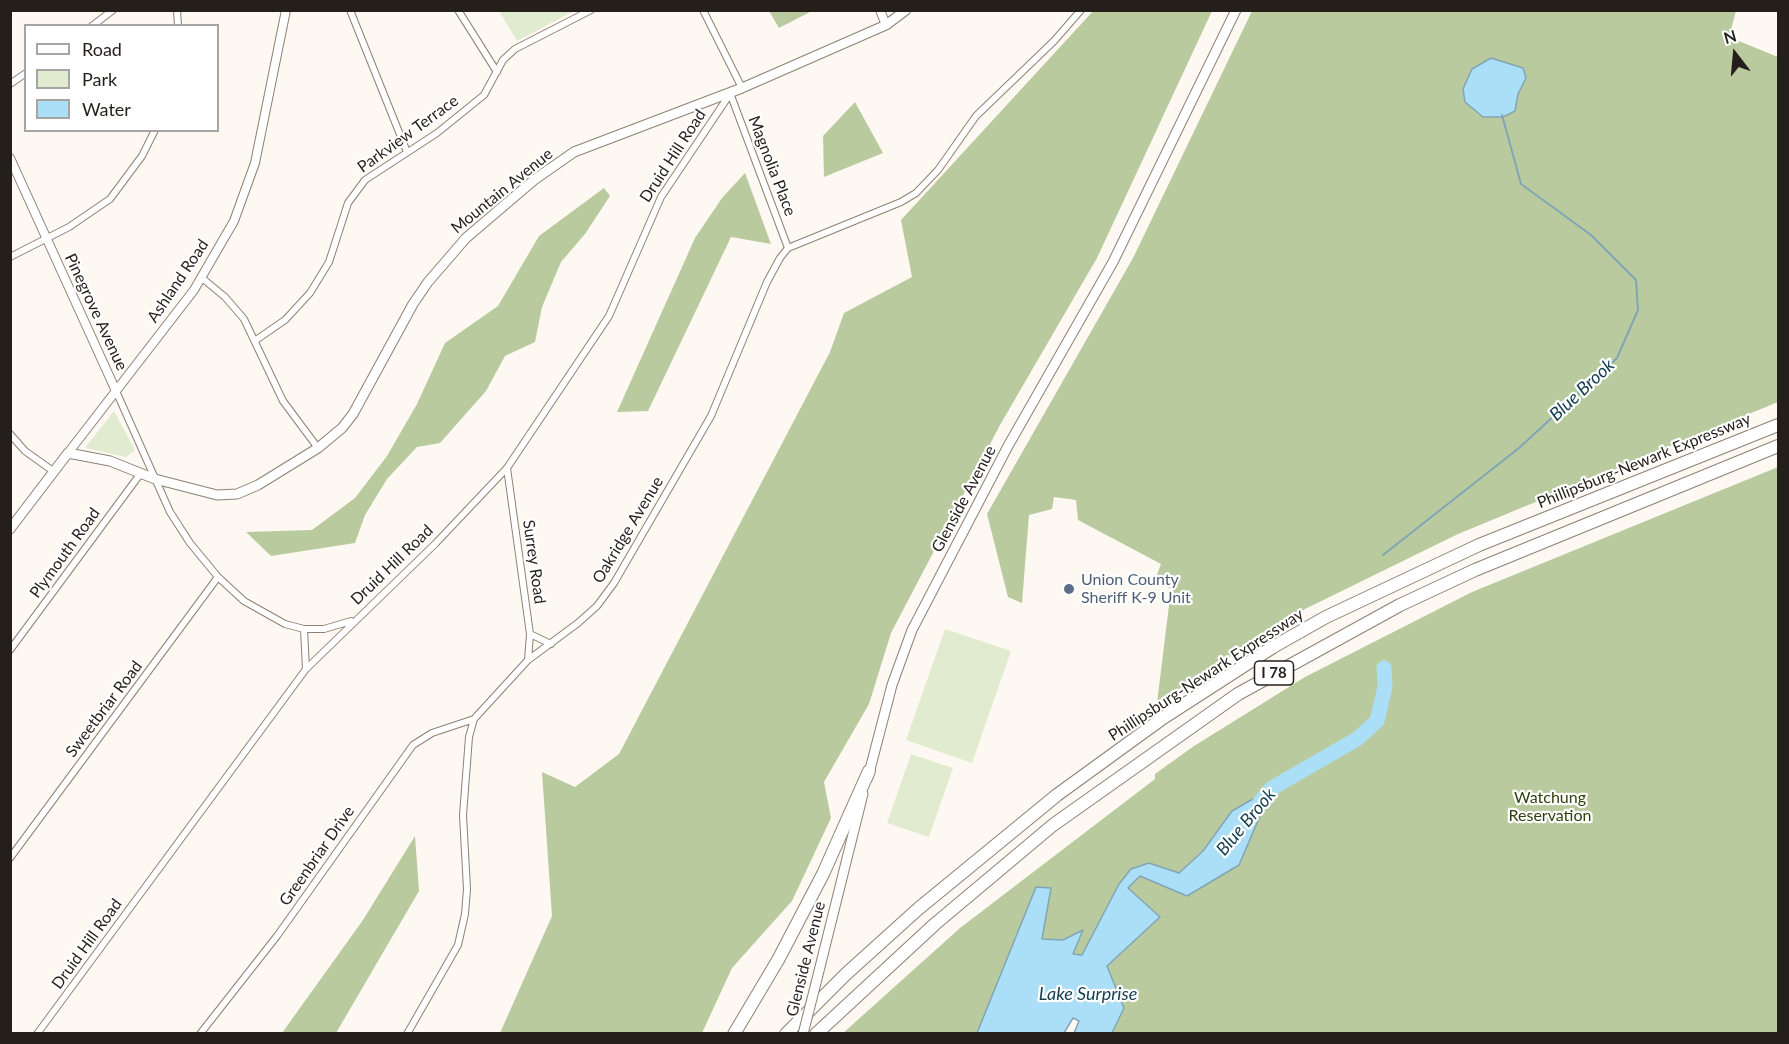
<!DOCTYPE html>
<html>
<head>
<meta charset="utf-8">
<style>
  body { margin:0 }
  #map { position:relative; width:1789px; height:1044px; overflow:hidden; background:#fef8f2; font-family:Lato,sans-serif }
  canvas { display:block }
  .frame { position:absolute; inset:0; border:12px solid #241f1a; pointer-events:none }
  .legend { position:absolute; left:24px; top:24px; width:195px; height:108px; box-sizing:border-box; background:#fff; border:2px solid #a7a5a3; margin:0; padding:8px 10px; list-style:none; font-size:18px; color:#241f1a }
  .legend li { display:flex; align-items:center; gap:12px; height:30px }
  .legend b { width:30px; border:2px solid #a7a5a3 }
  .north { position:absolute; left:1705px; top:24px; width:60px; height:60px; -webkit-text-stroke:4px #fff; paint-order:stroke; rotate:344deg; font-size:16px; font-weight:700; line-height:24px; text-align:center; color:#241f1a }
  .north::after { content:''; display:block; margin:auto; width:21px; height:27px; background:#241f1a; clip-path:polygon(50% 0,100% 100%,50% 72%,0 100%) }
</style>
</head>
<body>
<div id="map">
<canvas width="1789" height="1044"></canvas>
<div class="frame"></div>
<ul class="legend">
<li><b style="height:8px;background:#fff"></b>Road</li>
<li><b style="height:16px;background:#e0ebd0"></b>Park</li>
<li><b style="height:16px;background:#abdef7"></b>Water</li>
</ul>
<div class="north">N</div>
</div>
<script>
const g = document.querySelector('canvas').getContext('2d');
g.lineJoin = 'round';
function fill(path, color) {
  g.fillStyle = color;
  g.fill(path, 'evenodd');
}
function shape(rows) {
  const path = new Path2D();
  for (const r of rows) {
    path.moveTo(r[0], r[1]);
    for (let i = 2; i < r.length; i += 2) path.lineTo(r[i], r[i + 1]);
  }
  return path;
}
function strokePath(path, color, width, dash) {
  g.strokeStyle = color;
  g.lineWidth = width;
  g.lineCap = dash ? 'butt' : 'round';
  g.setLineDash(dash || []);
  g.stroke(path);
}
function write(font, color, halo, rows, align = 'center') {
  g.font = font + ' Lato,sans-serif';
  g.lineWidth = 4.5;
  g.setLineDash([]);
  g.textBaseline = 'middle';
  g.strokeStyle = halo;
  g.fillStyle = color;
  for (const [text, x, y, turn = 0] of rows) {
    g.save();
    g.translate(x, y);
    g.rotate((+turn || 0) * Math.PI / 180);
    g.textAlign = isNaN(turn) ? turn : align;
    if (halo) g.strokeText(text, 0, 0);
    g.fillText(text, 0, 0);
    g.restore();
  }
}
fill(shape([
  [499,11,574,11,517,41],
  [114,411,135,450,126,457,85,448],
  [945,629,1011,651,972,763,906,740],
  [911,754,953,768,929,837,887,823]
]), '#e0ebd0');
fill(shape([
  [1094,10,1212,11,1097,258,1000,425,891,633,869,704,824,782,831,818,792,901,732,968,702,1033,500,1033,552,916,542,772,575,787,619,754,830,352,844,313,912,277,901,220],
  [769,11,812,11,779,28],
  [1252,11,1736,11,1729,37,1778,57,1778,402,1458,534,1305,609,1157,703,1171,589,1155,580,1161,564,1078,520,1076,500,1054,497,1052,509,1029,515,1022,603,1008,597,987,514,1133,258],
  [855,102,883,153,824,177,823,136],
  [745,173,771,244,731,237,648,411,617,412,695,238,722,198],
  [604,188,610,196,585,234,561,262,542,307,535,342,505,356,486,391,440,443,417,447,387,479,365,515,355,543,271,556,246,532,312,530,355,498,387,456,417,404,445,343,498,306,539,236],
  [1778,467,1778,1033,1112,1033,1123,1008,1107,966,1159,917,1128,888,1140,876,1187,896,1232,811,1203,851,1179,873,1149,863,1131,869,1119,884,1082,955,1073,954,1083,931,1063,940,1042,939,1050,888,1036,887,977,1033,842,1034,960,928,1155,779,1155,774,1194,746,1305,677,1472,592],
  [415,836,419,891,336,1033,282,1033,363,920]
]), '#b9cb9e');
const water = shape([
  [1491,58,1523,68,1526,78,1518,94,1515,111,1503,117,1483,117,1465,102,1463,89,1472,69,1491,58],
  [1272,788,1239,865,1187,896,1140,876,1128,888,1160,917,1107,966,1124,1008,1112,1033,1074,1033,1079,1021,1073,1018,1064,1033,977,1033,1036,887,1051,888,1042,939,1063,940,1083,930,1073,954,1082,955,1119,884,1131,869,1149,863,1179,873,1203,851,1232,811,1272,788]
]);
fill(water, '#abdef7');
strokePath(water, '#82a5b5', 1.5);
strokePath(shape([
  [1383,555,1519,448,1617,358,1638,310,1636,280,1591,235,1521,184,1502,115]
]), '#82a5b5', 2);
strokePath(shape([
  [1260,802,1272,788,1357,739,1377,721,1385,687,1384,668]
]), '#abdef7', 15);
const minor = shape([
  [177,10,178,26],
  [350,10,407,152],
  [458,10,497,72],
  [703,10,742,88],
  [92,26,113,10],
  [10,84,26,73],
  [730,93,788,248],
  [10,257,69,227,110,199,142,156,155,130],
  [202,278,225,297,244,319,283,401,318,448],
  [256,340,285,320,310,293,329,262,348,203,365,180,437,133,484,95,503,60,515,49,591,10],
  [116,391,170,512,190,543,218,577,244,601,285,624,304,629,324,629,351,621],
  [10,434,25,451,53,471],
  [507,468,530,634,528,660],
  [304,629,306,669],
  [530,634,551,644],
  [10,650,141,473],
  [10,858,218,577],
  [37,1034,306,669,435,544,507,468,609,316,661,197,730,94],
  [200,1034,277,936,413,745,432,733,474,719],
  [407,1034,458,945,465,914,467,889,463,815,469,737,474,719,528,660,578,623,597,606,614,583,711,416,767,282,780,258,788,248,901,202,916,193,938,170,976,116,1054,41,1081,10]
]);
const tertiary = shape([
  [880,10,886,25],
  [10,158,116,391],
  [68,453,194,290,234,221,255,163,286,10]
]);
const secondary = shape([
  [10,529,68,453,110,461,155,479,217,495,237,494,258,485,318,448,342,428,353,414,413,304,428,282,466,238,534,180,574,152,742,88,886,25,906,10],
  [868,777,892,685,912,630,1008,446,1113,262,1236,10],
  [816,983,863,794]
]);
const motorway = shape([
  [734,1034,778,960,823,874,869,771],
  [786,1034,846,974,918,909,1057,795,1163,718,1273,647,1326,617,1479,545,1778,425],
  [816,1034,935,924,1053,825,1238,694,1400,605,1475,570,1778,446]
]);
strokePath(minor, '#8d8173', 8);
strokePath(tertiary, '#8d8173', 10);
strokePath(secondary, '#8d8173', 11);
strokePath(motorway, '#8d8173', 14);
strokePath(minor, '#fff', 6);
strokePath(tertiary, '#fff', 8);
strokePath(secondary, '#fff', 9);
strokePath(motorway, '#fff', 12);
const secondaryBridge = shape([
  [803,1034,816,983]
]);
strokePath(secondaryBridge, '#8d8173', 11, []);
strokePath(secondaryBridge, '#fff', 9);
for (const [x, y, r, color] of [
  [1069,589,6,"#5c6f8a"]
]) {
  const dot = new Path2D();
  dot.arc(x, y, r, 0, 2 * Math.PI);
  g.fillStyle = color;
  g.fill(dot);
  strokePath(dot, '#fff', 2);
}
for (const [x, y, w] of [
  [1274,673,39]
]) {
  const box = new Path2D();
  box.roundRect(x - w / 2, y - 12, w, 24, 4.5);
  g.fillStyle = '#fff';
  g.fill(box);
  strokePath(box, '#241f1a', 1.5);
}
write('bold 15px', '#241f1a', null, [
  ["I 78",1274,673]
]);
write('16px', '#241f1a', '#fff', [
  ["Parkview Terrace",408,134,-36],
  ["Druid Hill Road",673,156,-57],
  ["Magnolia Place",772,166,69],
  ["Mountain Avenue",502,191,-39],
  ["Ashland Road",178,281,-56],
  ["Pinegrove Avenue",96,312,65],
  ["Phillipsburg-Newark Expressway",1644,461,-22],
  ["Glenside Avenue",964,499,-62],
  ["Oakridge Avenue",628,530,-59],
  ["Plymouth Road",65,553,-54],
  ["Surrey Road",534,562,82],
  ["Druid Hill Road",392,565,-44],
  ["Phillipsburg-Newark Expressway",1206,675,-33],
  ["Sweetbriar Road",104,709,-53],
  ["Greenbriar Drive",317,856,-55],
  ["Druid Hill Road",87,944,-54],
  ["Glenside Avenue",806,959,-76]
]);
write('16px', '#4e5e75', '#fff', [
  ["Union County",1081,580],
  ["Sheriff K-9 Unit",1081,598]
], 'left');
write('16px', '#30400e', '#fff', [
  ["Watchung",1550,798],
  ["Reservation",1550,816]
]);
write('italic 18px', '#154052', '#fff', [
  ["Blue Brook",1582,390,-43],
  ["Blue Brook",1246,822,-50],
  ["Lake Surprise",1088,994]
]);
</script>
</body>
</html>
